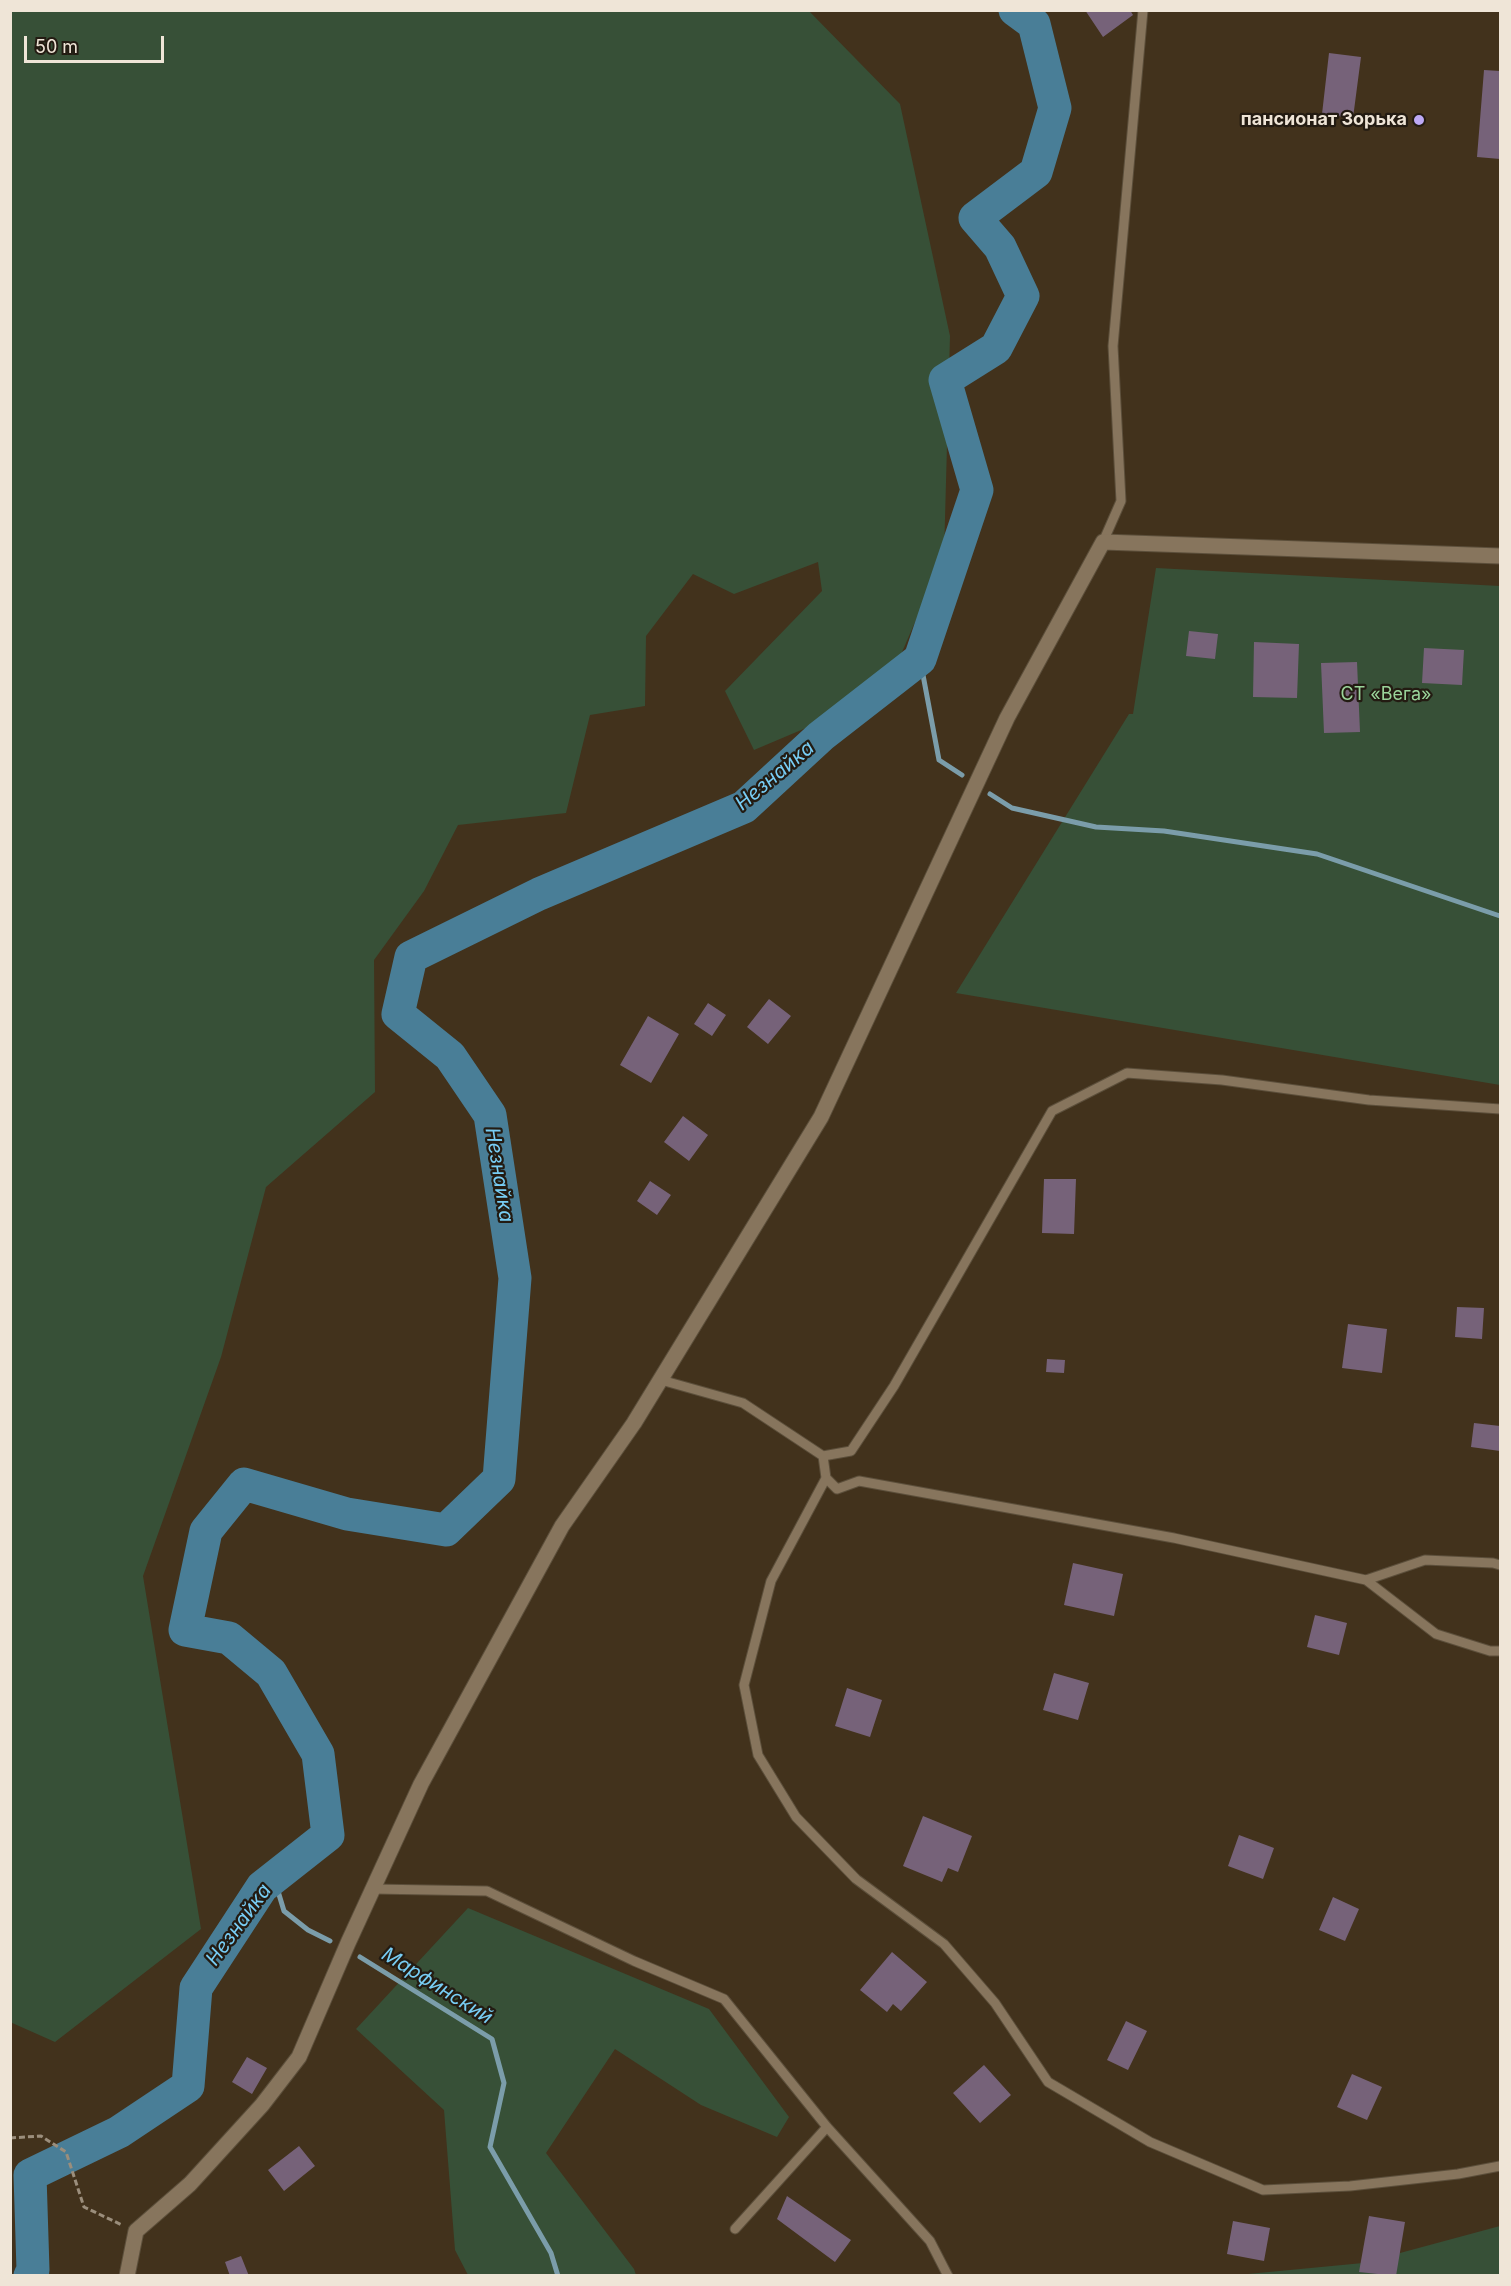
<!DOCTYPE html>
<html>
<head>
<meta charset="utf-8">
<style>
  body { margin:0 }
  #map { position:relative; width:1511px; height:2286px; overflow:hidden; background:#42321c; font-family:Inter,sans-serif }
  canvas { display:block }
  .frame { position:absolute; inset:0; border:12px solid #efe5d7; pointer-events:none }
  .scale { position:absolute; left:24px; top:36px; width:140px; height:27px; box-sizing:border-box; border:3px solid #efe5d7; border-top:0; padding-left:8px; font-size:18px; line-height:21px; white-space:nowrap; color:#efe5d7; -webkit-text-stroke:4px #231b12; paint-order:stroke }
</style>
</head>
<body>
<div id="map">
<canvas width="1511" height="2286"></canvas>
<div class="frame"></div>
<div class="scale">50 m</div>
</div>
<script>
const g = document.querySelector('canvas').getContext('2d');
g.lineJoin = 'round';
function fill(path, color) {
  g.fillStyle = color;
  g.fill(path, 'evenodd');
}
function shape(rows) {
  const path = new Path2D();
  for (const r of rows) {
    path.moveTo(r[0], r[1]);
    for (let i = 2; i < r.length; i += 2) path.lineTo(r[i], r[i + 1]);
  }
  return path;
}
function strokePath(path, color, width, dash) {
  g.strokeStyle = color;
  g.lineWidth = width;
  g.lineCap = dash ? 'butt' : 'round';
  g.setLineDash(dash || []);
  g.stroke(path);
}
function write(font, color, halo, rows, align = 'center') {
  g.font = font + ' Inter,sans-serif';
  g.lineWidth = 4.5;
  g.setLineDash([]);
  g.textBaseline = 'middle';
  g.strokeStyle = halo;
  g.fillStyle = color;
  for (const [text, x, y, turn = 0] of rows) {
    g.save();
    g.translate(x, y);
    g.rotate((+turn || 0) * Math.PI / 180);
    g.textAlign = isNaN(turn) ? turn : align;
    if (halo) g.strokeText(text, 0, 0);
    g.fillText(text, 0, 0);
    g.restore();
  }
}
fill(shape([
  [11,10,809,11,900,104,950,336,944,555,896,666,813,725,754,750,725,691,822,591,818,562,734,594,693,574,646,636,645,706,590,715,566,813,458,825,424,891,374,960,375,1092,266,1187,221,1357,143,1576,201,1929,55,2042,10,2022],
  [1156,568,1500,586,1500,1085,956,993,1129,714,1133,714],
  [468,1908,709,2009,789,2117,777,2137,701,2105,615,2049,546,2153,634,2269,636,2275,468,2275,455,2250,444,2110,356,2029],
  [1500,2226,1500,2275,1227,2276,1363,2263]
]), '#375037');
strokePath(shape([
  [920,659,939,760,962,775],
  [990,794,1012,808,1096,827,1164,831,1317,854,1500,916],
  [274,1878,284,1911,308,1930,330,1941],
  [360,1957,492,2039,504,2083,490,2147,551,2253,558,2276]
]), '#7b9daa', 5);
strokePath(shape([
  [30,2276,33,2270,30,2175,119,2132,188,2086,196,1988,262,1887,328,1835,318,1754,271,1673,229,1638,185,1630,206,1531,244,1484,347,1514,446,1530,499,1479,515,1278,490,1115,450,1056,398,1014,411,957,539,894,744,807,821,736,920,659,977,490,945,380,996,348,1023,296,1000,247,975,218,1036,172,1055,108,1034,24,1015,10]
]), '#497e97', 33);
fill(shape([
  [1085,10,1130,10,1133,15,1103,37],
  [1329,53,1361,57,1353,118,1322,114],
  [1484,70,1500,71,1500,159,1477,157],
  [1189,631,1218,634,1215,659,1186,656],
  [1254,642,1299,644,1297,698,1253,697],
  [1424,648,1464,650,1462,685,1422,683],
  [1357,662,1360,732,1324,733,1321,663],
  [769,999,791,1016,768,1044,747,1027],
  [708,1003,726,1015,712,1036,694,1024],
  [648,1016,679,1034,651,1083,620,1065],
  [683,1116,708,1135,689,1161,664,1142],
  [1044,1179,1076,1179,1074,1234,1042,1233],
  [650,1181,671,1195,657,1215,637,1201],
  [1457,1307,1484,1308,1482,1339,1455,1337],
  [1348,1324,1387,1329,1382,1373,1342,1368],
  [1047,1359,1065,1360,1064,1373,1046,1372],
  [1474,1423,1500,1426,1500,1451,1471,1447],
  [1073,1563,1123,1574,1114,1616,1064,1605],
  [1315,1615,1347,1623,1339,1655,1307,1647],
  [1054,1673,1089,1683,1078,1720,1043,1710],
  [847,1688,882,1700,870,1737,835,1726],
  [923,1816,972,1836,958,1872,948,1868,942,1882,903,1866],
  [1239,1835,1274,1848,1263,1879,1228,1866],
  [1333,1897,1359,1909,1345,1941,1319,1930],
  [892,1952,927,1982,901,2011,893,2004,887,2012,860,1990],
  [1126,2021,1147,2031,1128,2070,1107,2060],
  [247,2057,267,2068,252,2094,232,2082],
  [984,2065,1011,2095,980,2123,953,2093],
  [1352,2074,1382,2087,1367,2120,1337,2107],
  [299,2146,315,2166,284,2191,268,2170],
  [787,2196,851,2240,835,2262,777,2219],
  [1369,2216,1405,2222,1396,2276,1359,2272],
  [1233,2221,1270,2228,1264,2261,1227,2254],
  [241,2256,249,2276,230,2276,225,2262]
]), '#766279');
const service = shape([
  [1103,542,1121,501,1113,346,1143,10],
  [661,1380,743,1403,823,1456,826,1478,837,1489,859,1481,1174,1538,1366,1580,1436,1634,1490,1651,1500,1651],
  [823,1456,851,1451,894,1386,1052,1111,1127,1073,1222,1080,1369,1100,1500,1109],
  [826,1478,771,1581,744,1685,758,1755,796,1817,856,1879,944,1944,995,2003,1048,2082,1150,2142,1263,2190,1350,2186,1458,2174,1500,2166],
  [1366,1580,1425,1560,1493,1563,1500,1565],
  [373,1889,487,1891,634,1961,724,1999,827,2127,930,2241,948,2276],
  [735,2229,827,2127]
]);
const minor = shape([
  [127,2276,136,2231,190,2184,262,2105,299,2057,348,1943,421,1784,562,1526,634,1423,821,1117,1007,718,1103,542,1500,556]
]);
strokePath(service, '#5c4f3b', 11);
strokePath(minor, '#5c4f3b', 17);
strokePath(shape([
  [10,2138,41,2136,66,2152,84,2207,122,2225]
]), '#9b8e7c', 3, [6, 3]);
strokePath(service, '#87755d', 9);
strokePath(minor, '#87755d', 15);
for (const [x, y, r, color] of [
  [1419,120,6,"#bda9f5"]
]) {
  const dot = new Path2D();
  dot.arc(x, y, r, 0, 2 * Math.PI);
  g.fillStyle = color;
  g.fill(dot);
  strokePath(dot, '#231b12', 2);
}
write('bold 18px', '#efe5d7', '#231b12', [
  ["пансионат Зорька",1407,120]
], 'right');
write('18px', '#9ad49a', '#231b12', [
  ["СТ «Вега»",1386,695]
]);
write('italic 20px', '#78cdf4', '#231b12', [
  ["Незнайка",775,776,-40],
  ["Незнайка",499,1175,81],
  ["Незнайка",239,1925,-54],
  ["Марфинский",437,1986,32]
]);
</script>
</body>
</html>
